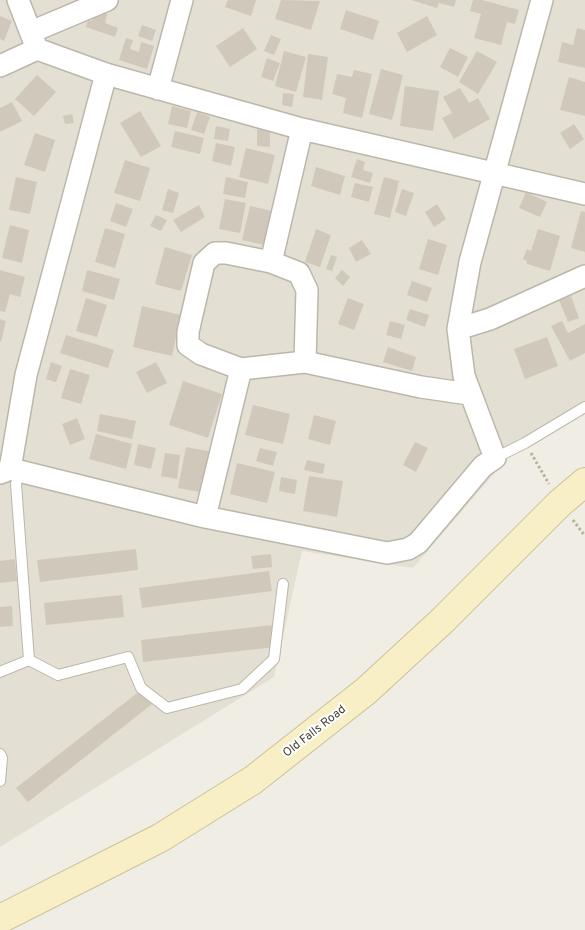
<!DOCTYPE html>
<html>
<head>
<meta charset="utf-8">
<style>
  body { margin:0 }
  canvas { display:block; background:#f0ede4 }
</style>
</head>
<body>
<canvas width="585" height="930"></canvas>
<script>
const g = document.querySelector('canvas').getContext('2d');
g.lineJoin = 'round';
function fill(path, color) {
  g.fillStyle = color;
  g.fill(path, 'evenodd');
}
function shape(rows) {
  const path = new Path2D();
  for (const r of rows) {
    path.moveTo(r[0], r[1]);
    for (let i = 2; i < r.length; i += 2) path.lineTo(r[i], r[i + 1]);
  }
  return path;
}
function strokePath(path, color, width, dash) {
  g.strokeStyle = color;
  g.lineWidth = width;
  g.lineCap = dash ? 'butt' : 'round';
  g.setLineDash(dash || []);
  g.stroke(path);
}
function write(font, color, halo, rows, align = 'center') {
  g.font = font + ' Overpass,sans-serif';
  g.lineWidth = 4;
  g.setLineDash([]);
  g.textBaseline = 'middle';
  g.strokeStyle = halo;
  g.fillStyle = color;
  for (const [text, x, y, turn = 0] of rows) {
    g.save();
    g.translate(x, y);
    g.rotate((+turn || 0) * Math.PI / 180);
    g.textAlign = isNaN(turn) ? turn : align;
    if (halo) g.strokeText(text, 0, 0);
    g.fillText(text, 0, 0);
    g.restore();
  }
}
fill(shape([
  [0,0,585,0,585,413,517,447,413,568,302,551,274,677,0,847]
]), '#e3dfd2');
fill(shape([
  [228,0,256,0,251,16,225,7],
  [281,0,320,1,311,30,275,19],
  [411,0,456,0,454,7,439,3,437,8],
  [473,0,482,0,519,10,515,24,507,22,501,45,474,38,481,14,470,11],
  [96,10,107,14,105,23,118,28,115,37,86,27,88,20,92,21],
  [346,10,379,21,373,40,340,29],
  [0,16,12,21,4,41,0,39],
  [427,16,437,35,407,52,397,33],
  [142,25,156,30,152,41,138,36],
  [243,28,257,49,230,67,216,46],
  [577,28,585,30,585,68,558,62,562,42,573,45],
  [271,35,281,39,274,55,264,51],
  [126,38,133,40,130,49,139,52,141,42,154,46,147,69,119,60],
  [450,48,468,57,458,77,440,67],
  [284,51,306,57,296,92,275,86],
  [477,51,497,62,478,94,459,82],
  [308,54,328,57,322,100,303,97],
  [267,58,280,63,273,81,261,77],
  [381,69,403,75,392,120,369,114],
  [354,70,372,74,362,118,343,113,346,98,332,94,337,74,352,77],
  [37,75,56,92,34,116,15,99],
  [569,77,585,82,585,116,560,110],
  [405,86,439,91,433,131,400,126],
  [460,88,469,103,478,98,490,119,454,139,442,118,452,113,443,97],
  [283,93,294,94,292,107,282,105],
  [12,102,22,121,0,132,0,108],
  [172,106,191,111,187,128,168,124],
  [140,111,161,146,141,157,120,123],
  [197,112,210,117,204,134,191,130],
  [72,114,74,123,65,124,63,116],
  [574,124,584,139,570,149,560,133],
  [216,126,230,129,228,141,214,139],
  [257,129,270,129,270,147,257,146],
  [175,131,204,138,200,154,171,147],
  [35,133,55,140,45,172,24,165],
  [216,143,235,147,231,166,212,161],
  [246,148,275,155,268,184,239,177],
  [357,159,365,162,363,170,373,173,370,183,351,177],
  [125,160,150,168,140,201,114,193],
  [316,167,345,176,340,195,311,186],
  [16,177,37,182,30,214,9,210],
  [226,177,248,182,245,198,223,194],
  [384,177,399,181,390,218,374,214],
  [355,183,373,187,369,202,351,197],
  [168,189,179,193,173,213,162,210],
  [402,189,414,193,406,216,395,212],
  [526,192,547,202,540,217,519,208],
  [225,199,246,203,240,233,219,229],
  [116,203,133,209,126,227,110,221],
  [437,204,446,219,434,227,425,212],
  [199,205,205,217,181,232,173,220],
  [250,206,277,212,269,246,242,240],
  [581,211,585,212,585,252,571,248],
  [156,215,167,220,161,231,150,226],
  [10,225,29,230,22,263,2,258],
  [105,228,125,234,115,268,95,262],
  [316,229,331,235,320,267,305,262],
  [538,229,560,236,550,271,527,264,527,261,523,259,527,249,531,251],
  [428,239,447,245,438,275,419,269],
  [362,240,371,254,356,262,349,248],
  [165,247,192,255,181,291,155,284],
  [331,255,337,257,332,271,326,269],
  [0,270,25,277,20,297,10,294,5,312,0,311],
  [87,270,120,279,114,300,82,291],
  [342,270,350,277,343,286,335,278],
  [412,281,432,288,427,302,407,295],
  [571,296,579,318,568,322,559,300],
  [86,298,107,305,97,337,76,331],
  [348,298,364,304,354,330,338,324],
  [142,306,181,315,172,356,133,347],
  [410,309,429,315,425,327,406,320],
  [0,319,6,321,1,342,0,341],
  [390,321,405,325,401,339,386,335],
  [562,321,568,333,585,324,585,353,570,361,551,326],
  [66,335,114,350,108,368,60,353],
  [547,337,558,366,525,379,514,349],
  [388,347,416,357,412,371,383,362],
  [51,362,62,366,56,382,46,379],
  [156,362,167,383,147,393,136,372],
  [70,369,90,375,81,404,61,398],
  [183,381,222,394,208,438,169,425],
  [253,405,290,414,283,444,245,435],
  [100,414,136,421,132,439,97,431],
  [314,415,336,421,330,445,308,439],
  [77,418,85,439,70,445,62,424],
  [96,434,132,444,126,469,89,459],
  [415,442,428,448,416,472,403,465],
  [138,444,156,448,151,469,134,465],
  [186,447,213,452,205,493,178,488],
  [260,448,277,452,273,466,256,461],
  [165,453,180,455,177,479,161,476],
  [307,460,325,464,323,474,304,470],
  [237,463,275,472,267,503,230,494],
  [309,476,343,481,337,517,303,511],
  [281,477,297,480,295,494,279,491],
  [136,549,138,570,40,582,37,560],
  [271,554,272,567,253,569,251,556],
  [15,559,17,581,0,583,0,561],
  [269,571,272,591,142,608,139,588],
  [122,595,124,617,46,625,44,603],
  [12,606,13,626,0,627,0,607],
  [272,625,275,647,143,662,141,640],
  [141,690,152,704,28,802,16,788]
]), '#d0c9bb');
const lane = shape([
  [495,458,525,443,585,407],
  [19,471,16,484,29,660,58,675,128,657,141,688,167,708,242,689,274,659,283,584],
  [0,672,29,660],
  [0,754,2,758,0,781]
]);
const street = shape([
  [18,0,37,49,106,74,302,129,585,194],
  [31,32,107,0],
  [0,66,37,49],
  [158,89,182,0],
  [215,253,226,253,271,262,299,273,307,290,305,362,241,369,201,354,188,345,188,332,204,263,215,253],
  [271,262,302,129],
  [458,329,490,319,585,276],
  [305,362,421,387,469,394],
  [10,469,26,375,106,74],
  [0,473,10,469,19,471,205,517,387,553,408,549,418,543,483,466,495,458,464,376,458,329,470,262,542,0],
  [205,517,241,369]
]);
const secondary = shape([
  [0,919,160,838,253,780,366,691,442,621,560,503,585,482]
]);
strokePath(lane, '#bdb7ab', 12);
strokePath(street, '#bdb7ab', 24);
strokePath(secondary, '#cbc198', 30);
strokePath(shape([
  [531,453,549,484],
  [573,520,585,536]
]), '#bab19a', 3, [2.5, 2.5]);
strokePath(lane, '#fff', 10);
strokePath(street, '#fff', 21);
strokePath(secondary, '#f8efc6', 28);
write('12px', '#413d34', '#fff', [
  ["Old Falls Road",315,732,-38]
]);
</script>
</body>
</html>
